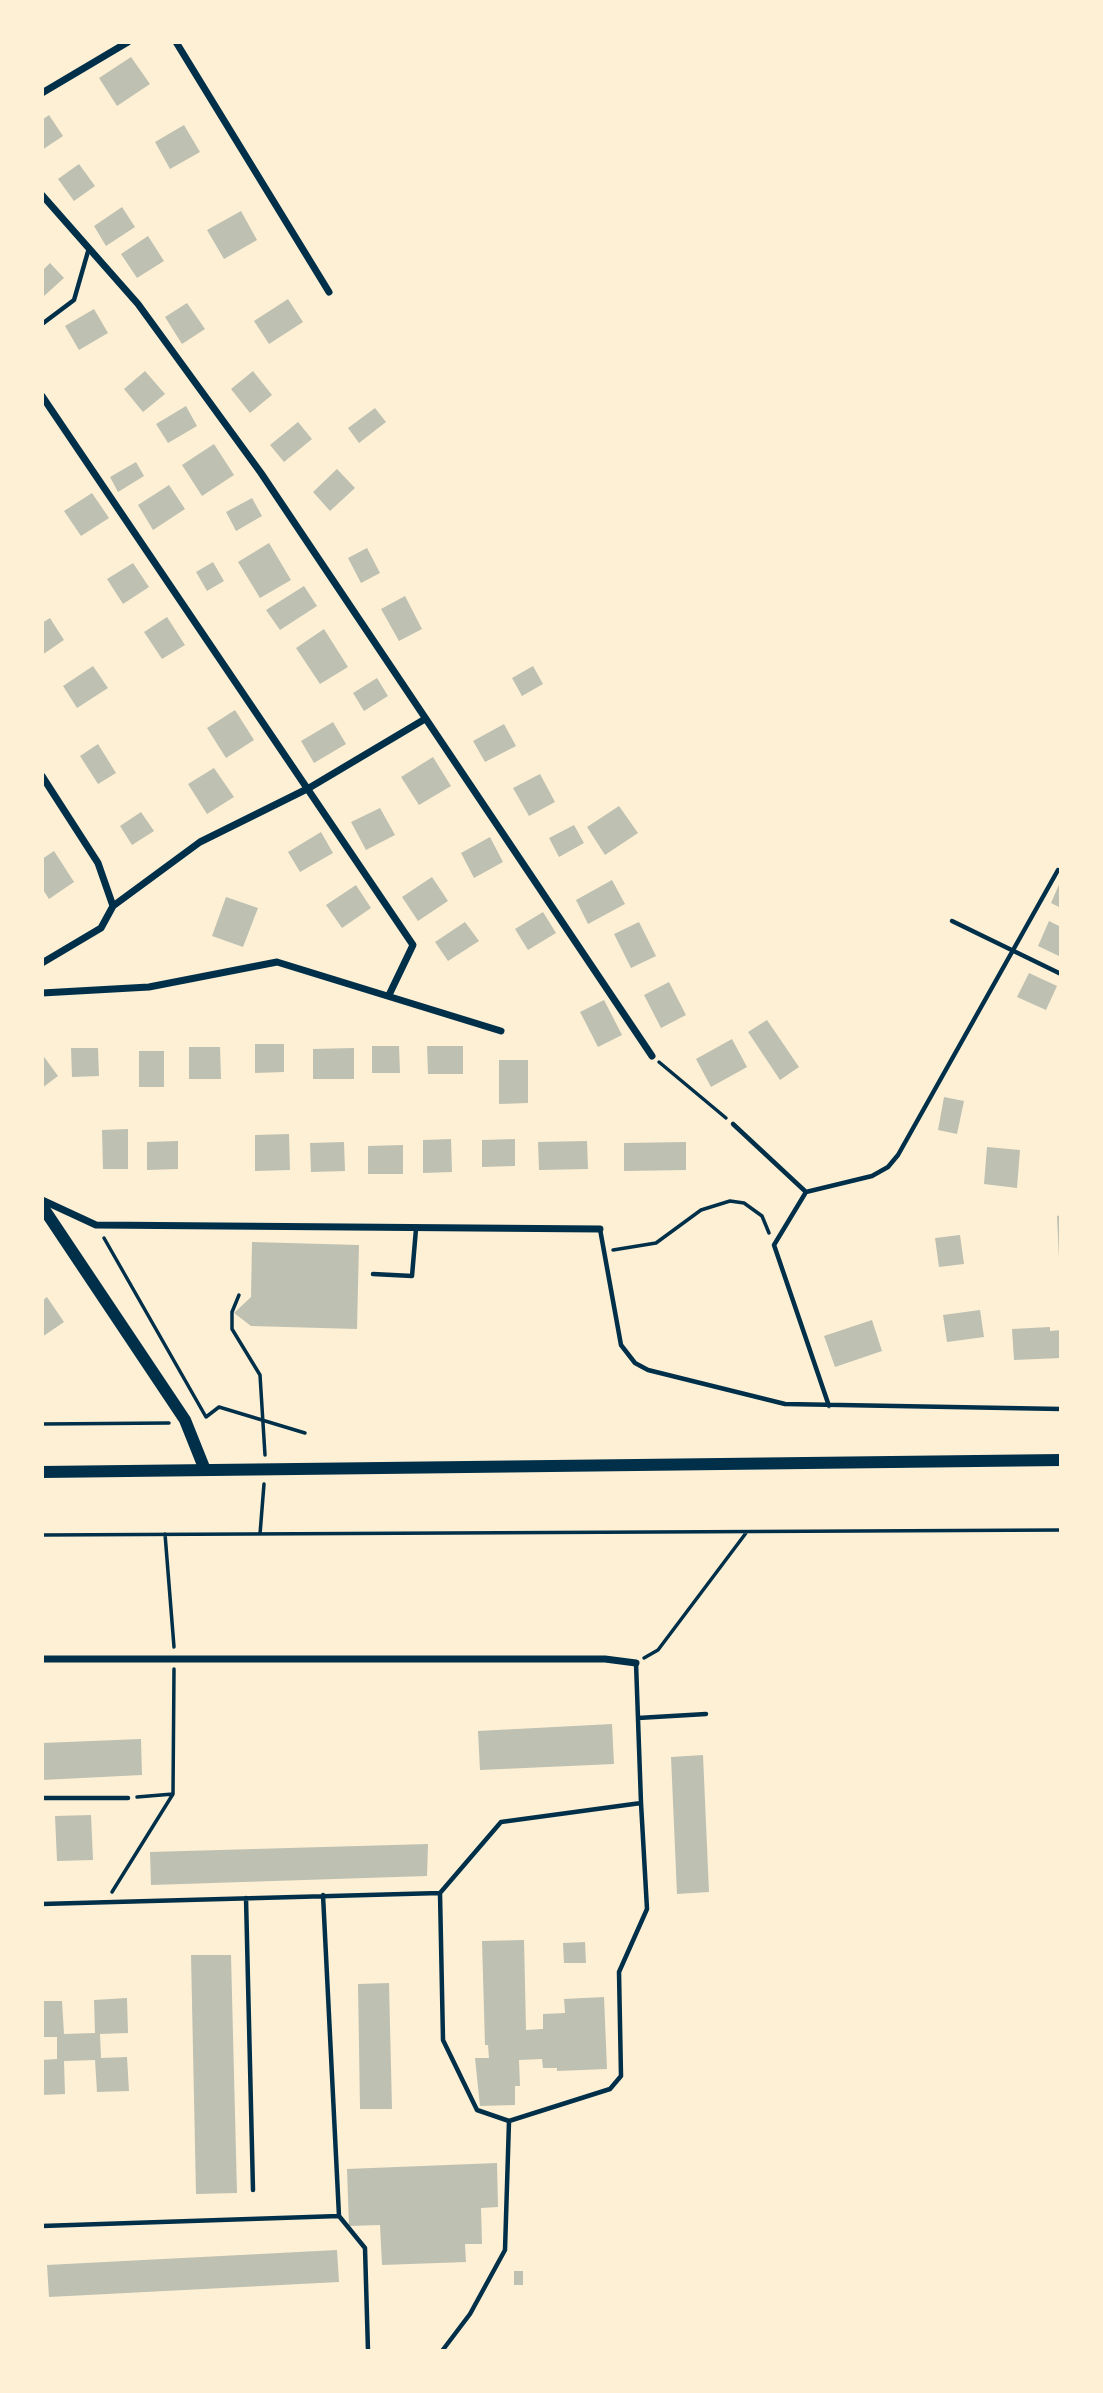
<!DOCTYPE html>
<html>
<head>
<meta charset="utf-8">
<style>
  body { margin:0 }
  #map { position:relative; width:1103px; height:2393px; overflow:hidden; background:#fdf0d5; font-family:Raleway,sans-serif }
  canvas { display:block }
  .frame { position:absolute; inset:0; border:44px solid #fdf0d5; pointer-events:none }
</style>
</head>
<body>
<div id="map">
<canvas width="1103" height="2393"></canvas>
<div class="frame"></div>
</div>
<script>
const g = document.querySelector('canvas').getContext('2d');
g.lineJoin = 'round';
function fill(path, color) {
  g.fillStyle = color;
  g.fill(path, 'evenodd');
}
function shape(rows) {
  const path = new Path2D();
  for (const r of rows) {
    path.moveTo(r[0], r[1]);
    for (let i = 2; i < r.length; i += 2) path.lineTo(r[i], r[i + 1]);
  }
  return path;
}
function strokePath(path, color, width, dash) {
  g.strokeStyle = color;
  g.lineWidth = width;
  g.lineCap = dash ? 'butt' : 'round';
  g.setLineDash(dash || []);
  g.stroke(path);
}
fill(shape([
  [131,57,150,84,117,106,99,78],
  [49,115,63,136,42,150,42,120],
  [184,125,200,152,170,169,155,142],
  [79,164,95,186,74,201,58,179],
  [122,207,135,227,106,246,94,226],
  [241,211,257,240,224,259,207,230],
  [148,236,164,261,137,278,121,254],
  [50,263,64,278,44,296,42,271],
  [288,299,303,322,269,344,254,321],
  [187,303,205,329,182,344,165,317],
  [94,309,108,333,79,350,65,326],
  [145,371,165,394,143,412,124,389],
  [253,371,272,395,250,413,231,389],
  [186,406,197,426,168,443,156,424],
  [375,408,386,422,359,443,348,428],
  [298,422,312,439,284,462,270,445],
  [214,444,234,475,202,496,182,465],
  [136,462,144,476,118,492,110,477],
  [337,469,355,488,330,511,313,492],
  [169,485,185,509,153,530,138,505],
  [92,493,109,518,81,536,64,511],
  [252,498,262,516,236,531,226,512],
  [269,543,291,580,260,598,238,562],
  [367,548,380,573,361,583,348,558],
  [213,562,224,581,207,591,196,572],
  [133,563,149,587,123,604,107,579],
  [304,586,317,606,280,630,266,610],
  [405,596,422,629,399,641,381,609],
  [167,617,185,645,162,659,144,632],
  [50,618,64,640,42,655,42,623],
  [324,629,348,667,320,684,296,648],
  [93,666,108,688,77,708,63,686],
  [533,666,543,684,522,696,512,678],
  [377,678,388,696,364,711,353,693],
  [235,710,254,740,226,758,207,728],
  [333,722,346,744,314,763,301,741],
  [504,724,516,746,485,762,473,741],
  [98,744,116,773,98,784,80,756],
  [433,757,451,786,419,805,401,777],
  [214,768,234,797,207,814,188,784],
  [540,774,555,802,529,816,513,788],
  [619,806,638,833,605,855,587,827],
  [380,808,395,835,366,850,351,822],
  [141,812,154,831,132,845,120,826],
  [574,825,584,843,559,857,549,838],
  [321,832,333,853,300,872,288,852],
  [490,837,503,862,474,878,461,853],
  [54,851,74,882,49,899,42,888,42,859],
  [432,877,448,901,418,921,402,897],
  [612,880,625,904,588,924,576,900],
  [1061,880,1061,908,1051,903],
  [356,885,371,908,342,928,326,905],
  [226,897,258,908,243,947,212,936],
  [543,912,556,933,528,950,515,929],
  [1049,921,1061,927,1061,957,1038,946],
  [465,922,479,941,448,961,435,942],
  [639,922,656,956,631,968,614,934],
  [1029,973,1057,986,1046,1010,1017,997],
  [669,982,686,1015,661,1028,644,995],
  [604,1000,622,1035,598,1047,580,1012],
  [767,1020,799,1067,780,1080,748,1032],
  [732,1039,747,1067,711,1087,696,1059],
  [255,1044,284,1044,284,1072,255,1073],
  [372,1046,399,1046,400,1073,372,1073],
  [427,1046,463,1046,463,1074,428,1074],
  [189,1047,220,1047,221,1079,189,1079],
  [71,1048,98,1048,99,1076,72,1077],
  [354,1048,354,1079,313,1079,313,1049],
  [139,1051,164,1051,164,1087,139,1087],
  [42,1054,58,1076,42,1088],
  [499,1060,528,1060,528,1103,499,1104],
  [944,1097,964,1101,957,1134,938,1130],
  [128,1129,128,1169,103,1169,102,1130],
  [289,1134,290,1170,255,1171,255,1135],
  [451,1139,452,1172,423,1173,423,1140],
  [515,1139,515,1166,482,1167,482,1140],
  [178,1141,178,1169,147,1170,147,1142],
  [587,1141,588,1169,539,1170,538,1142],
  [344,1142,345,1171,311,1172,310,1143],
  [686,1142,686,1170,624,1171,624,1143],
  [403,1145,403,1174,368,1174,368,1146],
  [987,1147,1020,1150,1017,1188,984,1184],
  [1061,1215,1061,1259,1059,1259,1057,1216],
  [960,1235,964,1264,939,1267,935,1238],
  [252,1242,359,1245,357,1329,251,1326,234,1313,251,1297],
  [47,1297,64,1322,42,1337,42,1301],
  [980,1310,984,1337,947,1342,943,1315],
  [872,1320,882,1351,835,1367,824,1336],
  [1050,1327,1050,1331,1061,1330,1061,1358,1014,1360,1012,1329],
  [612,1724,614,1764,480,1770,478,1731],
  [141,1739,142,1775,42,1780,42,1743],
  [703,1755,709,1892,677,1894,671,1757],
  [91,1815,93,1860,57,1861,55,1816],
  [428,1844,427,1876,151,1885,150,1852],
  [524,1940,526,2030,543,2029,543,2014,565,2013,564,1999,604,1997,607,2069,557,2071,557,2068,543,2068,542,2059,519,2060,520,2086,515,2086,515,2105,480,2106,475,2058,489,2058,488,2045,485,2045,482,1941],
  [585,1942,586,1963,564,1963,563,1943],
  [191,1955,231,1955,237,2193,196,2194],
  [389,1983,392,2109,360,2109,358,1984],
  [127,1998,128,2033,100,2034,101,2058,127,2057,129,2091,97,2092,95,2060,64,2061,65,2094,42,2095,42,2060,57,2059,57,2037,42,2037,42,2001,62,2001,64,2034,95,2033,94,2000],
  [497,2163,498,2207,481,2208,482,2244,465,2244,466,2262,382,2265,380,2225,349,2226,347,2169],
  [337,2250,339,2282,49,2297,47,2265],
  [514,2271,523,2271,523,2285,514,2285]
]), '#bec0b2');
strokePath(shape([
  [659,1062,726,1118],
  [104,1238,206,1417,219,1407,305,1433],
  [613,1250,656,1243,701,1210,730,1201,744,1203,762,1216,769,1233],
  [239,1295,232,1312,232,1329,260,1375,265,1455],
  [42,1424,169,1423],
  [165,1534,174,1647],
  [260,1534,264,1484],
  [42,1535,1061,1530],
  [644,1658,658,1650,746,1533],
  [137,1797,173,1794],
  [112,1892,173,1794,174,1669]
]), '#003049', 3.5);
strokePath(shape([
  [42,324,74,300,89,248],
  [952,921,1061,974],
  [733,1124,806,1192],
  [600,1229,621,1345,635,1363,648,1370,785,1404,1061,1409],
  [373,1274,412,1276,416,1229],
  [829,1406,774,1245,806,1192,872,1176,888,1167,898,1155,1058,870],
  [638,1718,706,1714],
  [42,1798,128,1798],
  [323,1895,339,2216],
  [246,1898,253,2190],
  [42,1904,440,1893],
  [509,2121,610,2089,621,2076,619,1972,647,1909,641,1803],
  [42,2226,339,2216,365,2248,368,2351],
  [442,2351,470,2314,505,2250,509,2121,477,2110,443,2040,440,1893,501,1822,641,1803,636,1663]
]), '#003049', 4.5);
strokePath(shape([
  [176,42,329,292],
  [42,93,128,42],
  [42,195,138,304,261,473,652,1056],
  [42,396,413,945,389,995],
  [42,776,98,863,113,906],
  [42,963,101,928,113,906,200,842,309,788,425,719],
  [42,993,149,987,277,962,501,1031],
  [42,1200,96,1225,600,1229],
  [42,1659,605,1659,636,1663]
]), '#003049', 7);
strokePath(shape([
  [42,1206,185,1420,205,1470]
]), '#003049', 12);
strokePath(shape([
  [42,1472,1061,1460]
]), '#003049', 12);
</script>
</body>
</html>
